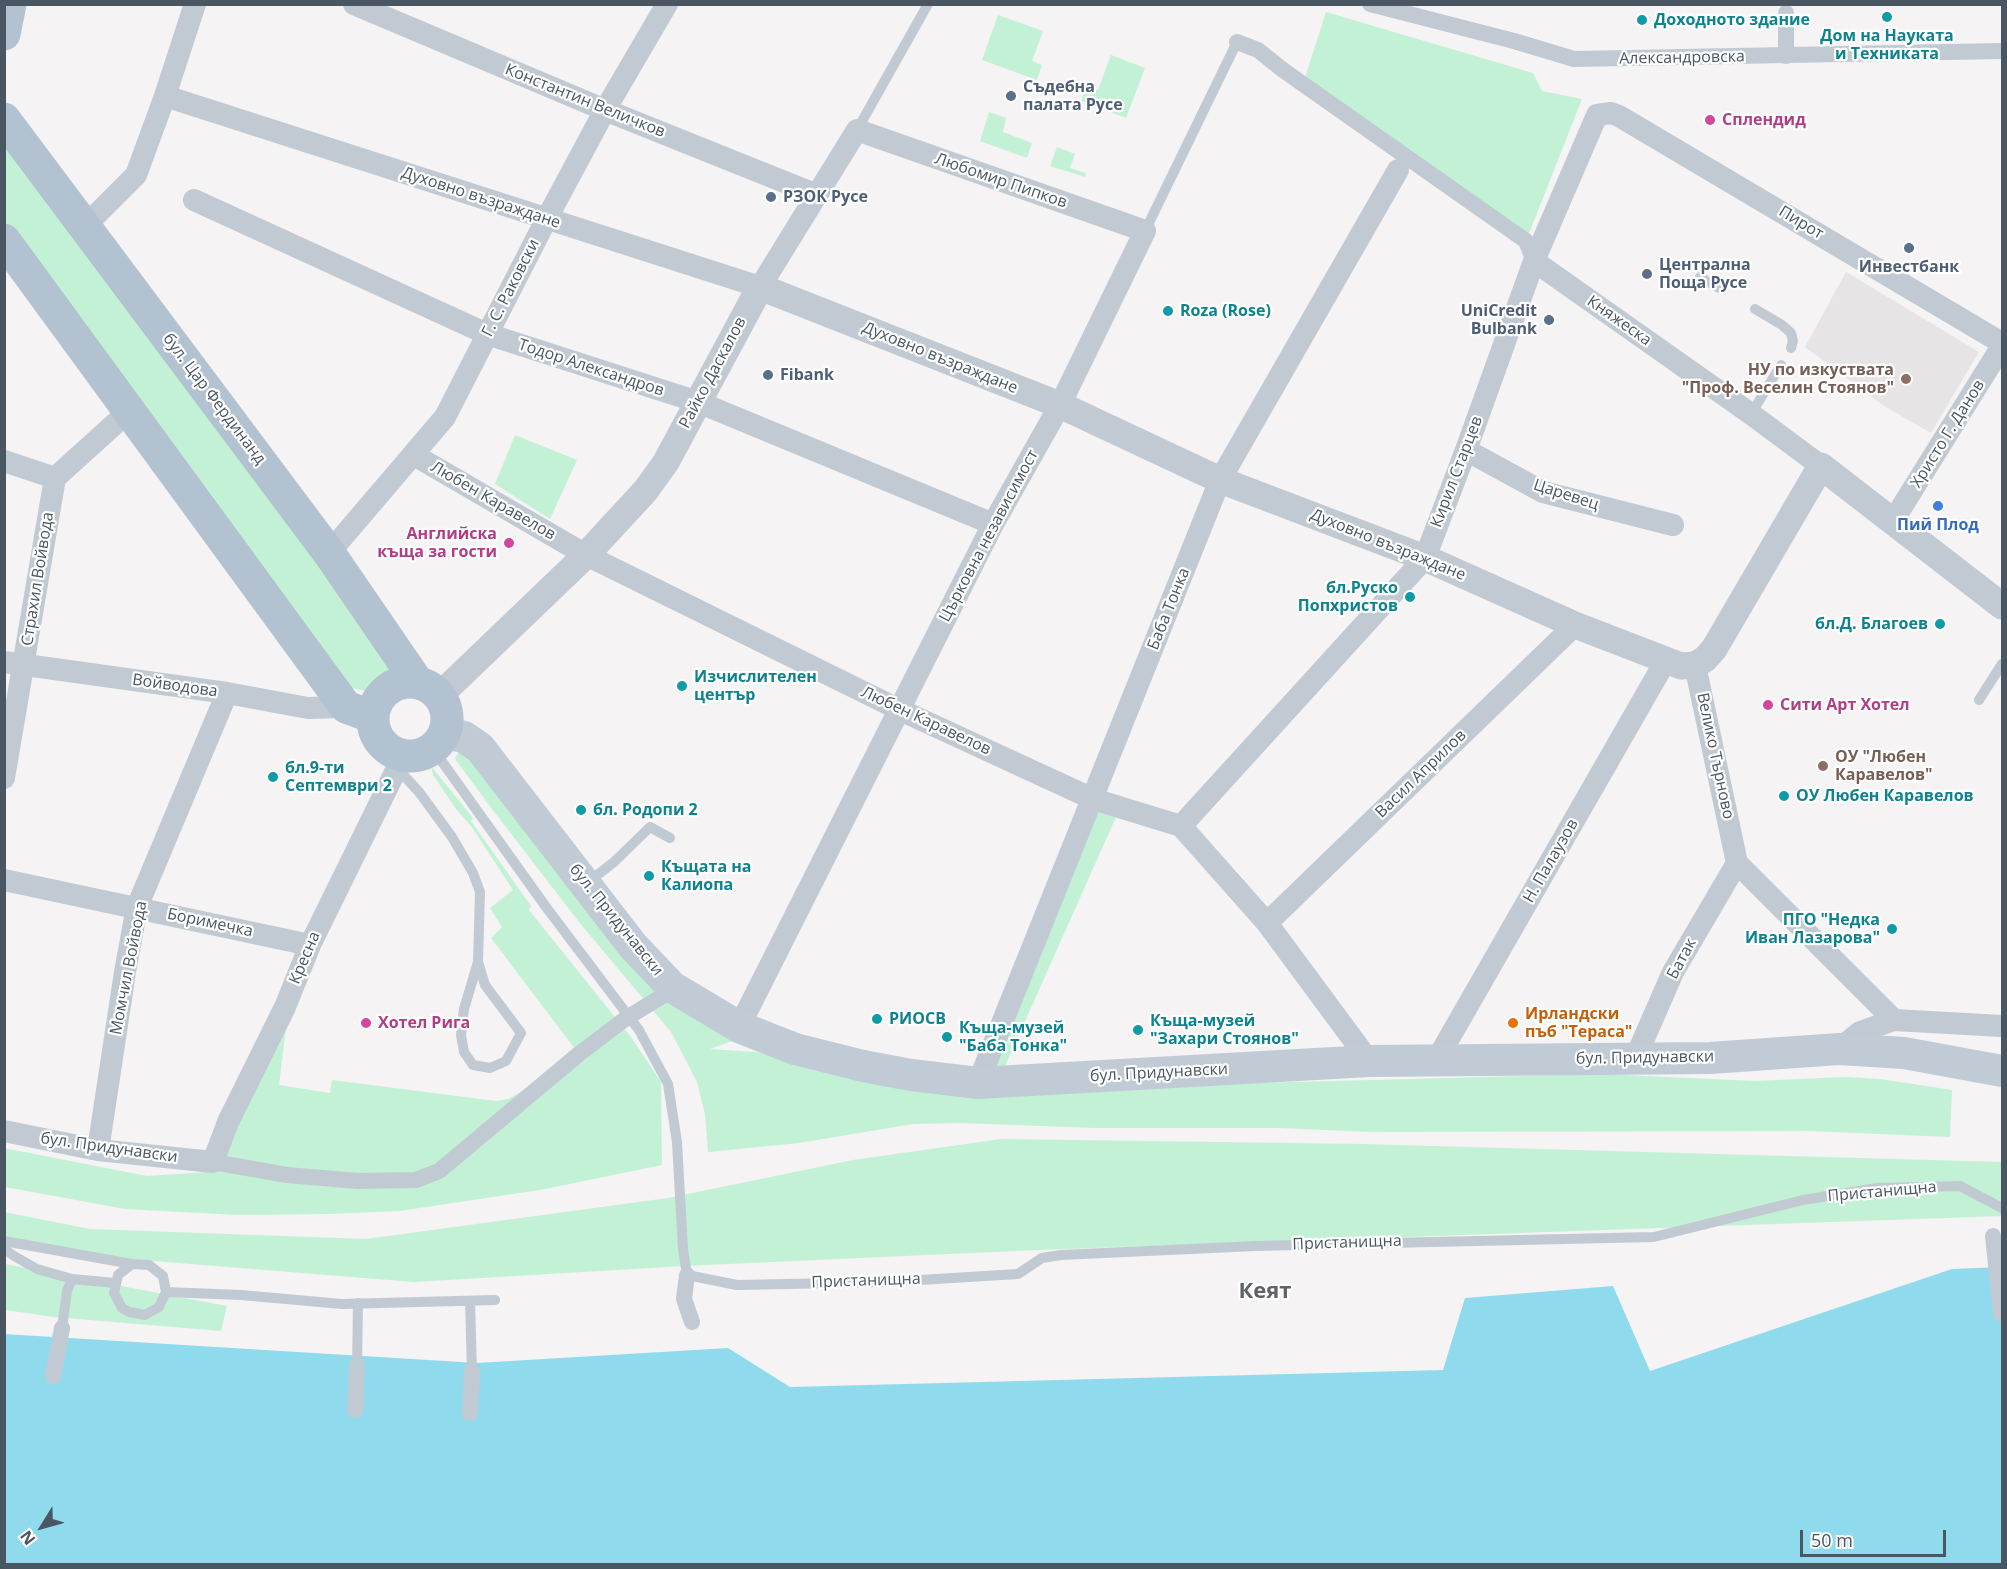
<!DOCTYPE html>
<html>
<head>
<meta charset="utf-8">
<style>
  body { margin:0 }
  #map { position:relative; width:2007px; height:1569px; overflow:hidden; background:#f5f3f3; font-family:"Open Sans",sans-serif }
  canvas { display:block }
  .frame { position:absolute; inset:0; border:6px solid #4a5661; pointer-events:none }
  .north { position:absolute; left:12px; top:1497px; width:60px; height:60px; -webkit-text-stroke:4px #fff; paint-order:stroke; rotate:233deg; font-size:16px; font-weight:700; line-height:24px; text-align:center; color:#4a5661 }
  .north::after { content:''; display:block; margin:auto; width:21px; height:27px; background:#4a5661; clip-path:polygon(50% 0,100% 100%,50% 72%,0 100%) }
  .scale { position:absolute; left:1800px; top:1530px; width:146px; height:27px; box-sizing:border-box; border:3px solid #4a5661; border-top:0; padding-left:8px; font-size:18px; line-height:21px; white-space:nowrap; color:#4a5661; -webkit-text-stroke:4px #fff; paint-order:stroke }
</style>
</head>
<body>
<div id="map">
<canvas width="2007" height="1569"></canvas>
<div class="frame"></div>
<div class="north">N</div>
<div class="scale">50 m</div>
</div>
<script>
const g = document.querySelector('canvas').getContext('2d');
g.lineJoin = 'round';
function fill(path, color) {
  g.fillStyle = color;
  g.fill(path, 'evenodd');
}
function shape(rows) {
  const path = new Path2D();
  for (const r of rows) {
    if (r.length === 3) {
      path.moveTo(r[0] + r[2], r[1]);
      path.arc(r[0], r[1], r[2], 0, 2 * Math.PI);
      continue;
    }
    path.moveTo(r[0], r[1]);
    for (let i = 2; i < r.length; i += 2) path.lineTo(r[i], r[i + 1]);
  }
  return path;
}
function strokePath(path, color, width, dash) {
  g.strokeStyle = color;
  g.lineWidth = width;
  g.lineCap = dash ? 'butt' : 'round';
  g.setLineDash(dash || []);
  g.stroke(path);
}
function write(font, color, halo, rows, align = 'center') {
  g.font = font + ' "Open Sans",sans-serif';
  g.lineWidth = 4.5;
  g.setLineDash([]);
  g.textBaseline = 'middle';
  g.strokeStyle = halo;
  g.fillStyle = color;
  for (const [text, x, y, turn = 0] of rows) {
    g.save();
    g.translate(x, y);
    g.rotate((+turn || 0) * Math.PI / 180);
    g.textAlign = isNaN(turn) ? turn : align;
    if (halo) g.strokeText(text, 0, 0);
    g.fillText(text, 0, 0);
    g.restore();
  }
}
fill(shape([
  [1846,272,1979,352,1931,433,1884,406,1805,347]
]), '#e6e4e5');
fill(shape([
  [1326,12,1533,73,1542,91,1582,99,1526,241,1303,84],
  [998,15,1043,31,1032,61,1042,65,1037,80,982,60],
  [1111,55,1145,68,1126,118,1081,101,1087,86,1098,90],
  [989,112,1006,118,1003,132,1032,143,1027,158,980,141],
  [5,138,392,658,387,677,369,692,348,687,5,224],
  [1057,147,1075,154,1070,168,1086,173,1085,177,1050,166],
  [515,435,577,460,550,519,495,484],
  [460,749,735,1040,710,1049,756,1052,843,1074,1255,1083,1603,1074,1755,1081,1846,1077,1880,1079,1952,1090,1950,1137,1809,1131,1370,1132,1280,1128,1095,1128,960,1123,913,1124,799,1143,708,1152,705,1114,697,1082,671,1032,579,922,492,809,455,759],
  [431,766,473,818,471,821,531,906,529,910,631,1037,661,1082,662,1165,540,1190,399,1211,329,1214,238,1215,125,1209,5,1187,4,1148,147,1176,239,1170,213,1162,287,1020,279,1085,330,1093,332,1080,496,1101,508,1099,521,1092,575,1049,491,938,502,927,490,908,513,890,471,826,456,809,433,775],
  [1085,792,1120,808,998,1082,982,1083],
  [1001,1139,1362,1144,2002,1162,2002,1216,1038,1250,684,1266,414,1282,91,1256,5,1239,4,1212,90,1229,366,1239,668,1198,853,1160],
  [5,1264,227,1306,221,1331,54,1317,5,1310]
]), '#c3f1d5');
fill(shape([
  [2002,1267,2002,1564,5,1564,4,1334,477,1363,728,1348,790,1387,1443,1370,1465,1298,1613,1286,1650,1371,1952,1269]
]), '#90daee');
strokePath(shape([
  [857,130,928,4],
  [1145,231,1237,42],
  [1700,277,1719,288],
  [1755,309,1782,325,1791,333,1793,341,1791,348],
  [1751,414,1781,365],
  [1979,700,2002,664],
  [433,749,546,907,639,1030,668,1084,677,1142,683,1249,687,1275,737,1285,887,1282,1018,1274,1042,1258,1061,1255,1255,1246,1654,1237,1803,1200,1877,1188,1960,1186,2002,1208],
  [397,768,419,792,452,837,473,873,480,892,478,962,464,1009,461,1035,464,1052,473,1065,490,1068,506,1061,521,1033,485,985,478,962],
  [587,883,614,862,650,827,670,838],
  [4,1241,132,1264,149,1265,163,1276,166,1292,159,1307,145,1315,129,1312,122,1308,114,1293,118,1275,132,1264],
  [4,1249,14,1256,37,1269,72,1279,115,1283],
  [166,1292,241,1295,342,1304,495,1300],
  [470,1301,472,1371],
  [62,1328,67,1291,72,1279],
  [357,1366,358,1303]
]), '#c1cad2', 10);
strokePath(shape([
  [1370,4,1514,41,1574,59,2002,51],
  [1237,42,1258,50,1283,70,1526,241,1534,261],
  [1786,56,1786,13],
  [213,1162,287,1175,358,1181,416,1180,439,1171,579,1054,625,1019,664,995,672,987],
  [1993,1236,2001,1314],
  [687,1275,684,1299,692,1322],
  [53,1376,62,1328],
  [355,1410,357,1366],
  [470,1413,472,1371]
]), '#c1cad2', 16);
strokePath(shape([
  [354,4,605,110,817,195],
  [165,96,760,287,857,130,1145,231,1060,405,993,524,739,1027],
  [194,200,487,334,698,402,993,524],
  [85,226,136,175,165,96,195,4],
  [1534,261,1751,414,1821,466],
  [1466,450,1543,492,1673,525],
  [414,455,586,555,898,709,1093,799,1181,826,1267,923,1369,1061],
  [4,461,55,478],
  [1893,521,2002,346],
  [329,553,445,417,546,220,605,110,667,4],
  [4,662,227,693,308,708,346,707],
  [1695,665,1737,863,1894,1020],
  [4,778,55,478,129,411],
  [1181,826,1425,558,1466,450,1534,261,1597,115,1611,113,1619,116,2002,343],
  [4,880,310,945],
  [1267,923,1575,625],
  [1839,1049,1860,1032,1894,1020,2002,1026],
  [1635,1059,1673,972,1737,863],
  [1436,1061,1666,660],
  [978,1083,1220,480,1398,170],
  [4,1131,98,1150,213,1162,228,1122,285,1007,310,945,397,768,399,755],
  [98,1150,125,972,137,907,227,693]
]), '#c1cad2', 22);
strokePath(shape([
  [439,696,586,555,646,490,666,462,760,287,1060,405,1220,480,1425,558,1575,625,1681,666,1695,665,1705,659,1714,649,1821,466,2002,606]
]), '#c1cad2', 27);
strokePath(shape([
  [445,733,464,737,480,748,633,946,672,987,739,1027,795,1049,863,1066,911,1075,978,1083,1369,1061,1710,1058,1839,1049,1904,1053,2002,1071]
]), '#c1cbd6', 32);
strokePath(shape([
  [4,34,10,4],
  [4,119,329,553,418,683],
  [4,240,346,707,373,717],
  [410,719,37]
]), '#b3c2d1', 33);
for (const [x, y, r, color] of [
  [1887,17,6,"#0f9aa8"],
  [1642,20,6,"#0f9aa8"],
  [1011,96,6,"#5c6f8a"],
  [1710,120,6,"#d1479c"],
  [771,197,6,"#5c6f8a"],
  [1909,248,6,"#5c6f8a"],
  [1647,274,6,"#5c6f8a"],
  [1168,311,6,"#0f9aa8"],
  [1549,320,6,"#5c6f8a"],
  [768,375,6,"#5c6f8a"],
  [1906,379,6,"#8d6e63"],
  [1938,506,6,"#3f7fe0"],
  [509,543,6,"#d1479c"],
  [1410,597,6,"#0f9aa8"],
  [1940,624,6,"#0f9aa8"],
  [682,686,6,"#0f9aa8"],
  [1768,705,6,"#d1479c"],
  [1823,766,6,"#8d6e63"],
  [273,777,6,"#0f9aa8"],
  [1784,796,6,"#0f9aa8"],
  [581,810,6,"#0f9aa8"],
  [649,876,6,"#0f9aa8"],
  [1892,929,6,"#0f9aa8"],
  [877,1019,6,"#0f9aa8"],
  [366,1023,6,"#d1479c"],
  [1513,1023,6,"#e8710a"],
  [1138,1030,6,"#0f9aa8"],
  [947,1037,6,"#0f9aa8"]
]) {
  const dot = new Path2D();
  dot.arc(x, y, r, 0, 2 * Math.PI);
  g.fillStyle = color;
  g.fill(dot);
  strokePath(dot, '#fff', 2);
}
write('bold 16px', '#0d838f', '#fff', [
  ["Доходното здание",1654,20],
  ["Дом на Науката",1887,36,"center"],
  ["и Техниката",1887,54,"center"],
  ["Roza (Rose)",1180,311],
  ["бл.Руско",1398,588,"right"],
  ["Попхристов",1398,606,"right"],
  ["бл.Д. Благоев",1928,624,"right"],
  ["Изчислителен",694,677],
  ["център",694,695],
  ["бл.9-ти",285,768],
  ["Септември 2",285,786],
  ["ОУ Любен Каравелов",1796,796],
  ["бл. Родопи 2",593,810],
  ["Къщата на",661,867],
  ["Калиопа",661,885],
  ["ПГО \"Недка",1880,920,"right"],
  ["Иван Лазарова\"",1880,938,"right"],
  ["РИОСВ",889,1019],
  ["Къща-музей",1150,1021],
  ["\"Захари Стоянов\"",1150,1039],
  ["Къща-музей",959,1028],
  ["\"Баба Тонка\"",959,1046]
], 'left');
write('16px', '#4a5661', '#fff', [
  ["Александровска",1682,58,-1],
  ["Константин Величков",585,101,22],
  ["Любомир Пипков",1001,181,19],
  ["Духовно възраждане",481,198,18],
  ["Пирот",1801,223,31],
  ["Г. С. Раковски",511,288,-63],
  ["Княжеска",1619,321,35],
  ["Духовно възраждане",940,358,22],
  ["Тодор Александров",591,368,18],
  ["Райко Даскалов",713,373,-62],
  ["бул. Цар Фердинанд",214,399,53],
  ["Христо Г. Данов",1948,434,-58],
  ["Кирил Старцев",1457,472,-69],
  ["Царевец",1566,495,18],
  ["Любен Каравелов",493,501,30],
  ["Църковна независимост",989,536,-62],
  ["Духовно възраждане",1388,545,22],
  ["Страхил Войвода",38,579,-81],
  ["Баба Тонка",1169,609,-68],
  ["Войводова",175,686,8],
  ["Любен Каравелов",926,721,25],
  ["Велико Търново",1715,756,78],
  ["Васил Априлов",1421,774,-44],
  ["Н. Палаузов",1551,861,-60],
  ["бул. Придунавски",616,920,51],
  ["Боримечка",210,923,12],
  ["Кресна",305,958,-67],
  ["Батак",1682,959,-62],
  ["Момчил Войвода",129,968,-79],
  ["бул. Придунавски",1645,1058,-1],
  ["бул. Придунавски",1159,1073,-3],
  ["бул. Придунавски",109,1148,8],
  ["Пристанищна",1882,1192,-5],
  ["Пристанищна",1347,1243,-2],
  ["Пристанищна",866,1281,-2]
]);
write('bold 16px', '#4e5e75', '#fff', [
  ["Съдебна",1023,87],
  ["палата Русе",1023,105],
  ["РЗОК Русе",783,197],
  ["Централна",1659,265],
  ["Поща Русе",1659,283],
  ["Инвестбанк",1909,267,"center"],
  ["UniCredit",1537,311,"right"],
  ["Bulbank",1537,329,"right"],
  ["Fibank",780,375]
], 'left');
write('bold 16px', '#b23c85', '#fff', [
  ["Сплендид",1722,120],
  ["Aнглийска",497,534,"right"],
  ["къща за гости",497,552,"right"],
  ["Сити Арт Хотел",1780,705],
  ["Хотел Рига",378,1023]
], 'left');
write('bold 16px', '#785e54', '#fff', [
  ["НУ по изкуствата",1894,370],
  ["\"Проф. Веселин Стоянов\"",1894,388],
  ["ОУ \"Любен",1835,757,"left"],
  ["Каравелов\"",1835,775,"left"]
], 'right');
write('bold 16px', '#366cbe', '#fff', [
  ["Пий Плод",1938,525]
]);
write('bold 16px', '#c56008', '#fff', [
  ["Ирландски",1525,1014],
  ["пъб \"Тераса\"",1525,1032]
], 'left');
write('bold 22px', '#5f6368', '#fff', [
  ["Кеят",1265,1292]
]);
</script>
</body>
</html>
